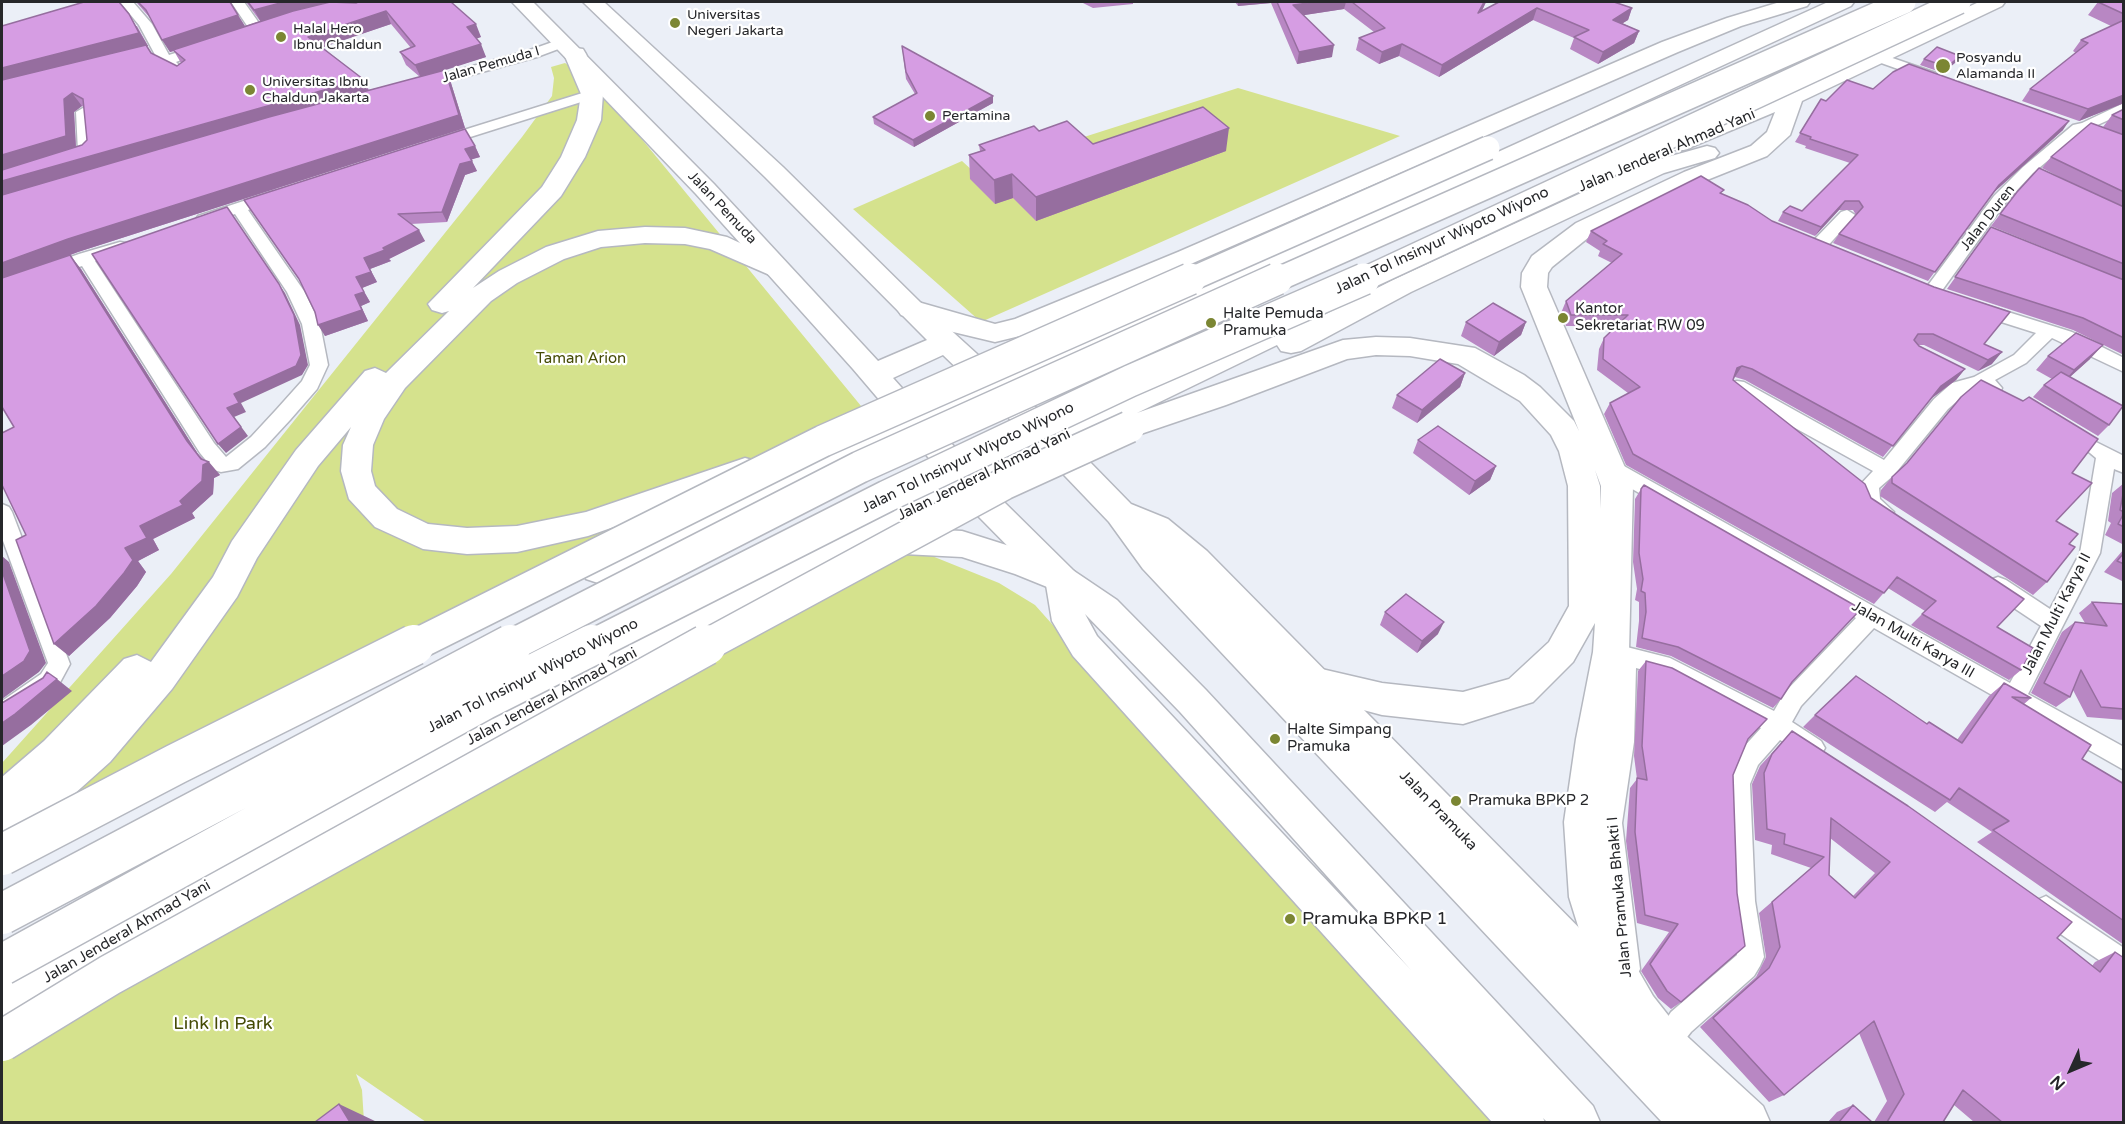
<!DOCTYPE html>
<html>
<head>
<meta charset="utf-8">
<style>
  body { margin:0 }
  #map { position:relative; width:2125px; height:1124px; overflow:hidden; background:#ebeff7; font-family:"Varela Round",sans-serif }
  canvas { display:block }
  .frame { position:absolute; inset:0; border:3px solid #26272a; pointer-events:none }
  .north { position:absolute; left:2041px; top:1040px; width:60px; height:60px; -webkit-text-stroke:4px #fff; paint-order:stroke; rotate:226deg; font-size:16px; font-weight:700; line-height:24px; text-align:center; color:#26272a }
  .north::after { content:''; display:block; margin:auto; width:21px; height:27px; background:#26272a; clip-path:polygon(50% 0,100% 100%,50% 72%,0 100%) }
</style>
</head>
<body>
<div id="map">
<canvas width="2125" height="1124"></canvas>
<div class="frame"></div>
<div class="north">N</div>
</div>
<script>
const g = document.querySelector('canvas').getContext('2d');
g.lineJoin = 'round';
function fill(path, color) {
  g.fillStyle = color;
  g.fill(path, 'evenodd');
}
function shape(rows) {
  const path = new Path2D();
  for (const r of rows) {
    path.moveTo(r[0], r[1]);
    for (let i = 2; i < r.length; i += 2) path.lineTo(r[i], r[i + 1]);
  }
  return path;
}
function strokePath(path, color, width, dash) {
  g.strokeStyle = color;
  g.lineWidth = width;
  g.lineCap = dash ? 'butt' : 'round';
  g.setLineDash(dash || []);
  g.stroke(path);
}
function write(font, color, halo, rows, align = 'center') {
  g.font = font + ' "Varela Round",sans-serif';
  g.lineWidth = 4.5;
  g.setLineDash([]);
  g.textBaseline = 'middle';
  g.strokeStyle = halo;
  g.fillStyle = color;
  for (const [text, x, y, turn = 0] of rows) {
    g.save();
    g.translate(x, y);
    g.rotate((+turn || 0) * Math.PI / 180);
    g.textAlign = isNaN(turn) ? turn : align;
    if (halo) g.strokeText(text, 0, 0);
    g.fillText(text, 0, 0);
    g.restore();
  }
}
fill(shape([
  [565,63,599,87,875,423,2,848,2,763,171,574,522,137,552,96,554,78,551,67],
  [1238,88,1400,136,981,322,853,209,962,161,974,172],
  [895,551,927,554,999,583,1035,605,1496,1122,426,1122,356,1074,362,1090,364,1122,2,1122,2,1041]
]), '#d5e28d');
const minor = shape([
  [120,2,133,2,152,24,169,55,204,44,211,48,176,62,182,68,180,71,170,71,160,64,139,25,120,2],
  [231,2,244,2,264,30,262,33,252,33,231,2],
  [564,38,569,39,569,45,537,57,420,89,413,85,415,82,527,51,564,38],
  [1875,52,1936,73,1938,76,1931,80,1926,79,1870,59,1868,56,1875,52],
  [592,90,599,94,597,97,445,145,440,147,432,142,435,139,592,90],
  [2124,103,2124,113,2082,132,2033,173,2006,202,1938,296,1926,296,1923,292,1926,288,1994,196,2023,167,2073,125,2082,123,2124,103],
  [83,108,90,112,94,153,74,163,64,163,61,160,64,157,78,151,76,112,83,108],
  [274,191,282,196,280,199,248,210,304,291,320,324,328,365,317,389,290,420,265,447,238,469,221,472,214,470,200,453,82,266,2,293,2,282,79,254,120,242,126,243,128,247,126,251,95,261,214,443,226,457,251,437,276,410,302,381,310,365,302,324,287,292,235,214,204,224,196,219,198,216,274,191],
  [1847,210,1855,215,1853,218,1824,250,1812,250,1810,246,1812,242,1841,212,1847,210],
  [1979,303,2072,332,2124,358,2124,372,2052,338,2026,363,1995,380,2002,388,2000,393,1993,394,1983,389,1971,389,1948,409,1894,475,1879,488,1880,499,1894,512,1891,517,1884,520,1877,517,1860,502,1859,486,1873,471,1730,392,1728,387,1730,382,1737,381,1744,382,1884,460,1934,399,1952,383,1974,377,2014,355,2036,333,1973,313,1970,309,1973,305,1979,303],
  [2094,441,2124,456,2124,473,2114,469,2100,553,2028,694,2124,747,2124,770,1874,628,1801,706,1792,722,1821,741,1825,748,1821,755,1813,758,1805,755,1780,740,1758,765,1750,784,1755,901,1764,957,1760,966,1754,976,1691,1032,1674,1054,1664,1058,1654,1054,1650,1044,1671,1012,1737,955,1729,901,1726,784,1741,750,1761,728,1665,676,1636,668,1634,742,1622,823,1640,969,1636,978,1627,982,1618,978,1614,969,1598,823,1610,742,1612,672,1615,662,1603,659,1600,652,1603,645,1611,643,1670,658,1774,711,1785,692,1856,618,1601,471,1598,466,1601,461,1608,459,1615,461,2010,683,2041,626,1990,592,1987,586,1990,580,1998,577,2006,580,2050,609,2080,553,2096,458,2084,448,2087,443,2094,441],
  [2,504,9,507,12,512,70,664,57,688,2,723,2,701,41,674,48,663,2,538,2,504],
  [2046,896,2124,948,2124,977,2037,918,2033,909,2037,900,2046,896]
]);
const primary = shape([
  [512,2,533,2,714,184,878,361,927,340,765,177,583,2,604,2,783,167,921,303,1043,414,1131,504,1168,519,1207,551,1679,1029,1763,1106,1770,1122,1662,1122,1143,569,1109,522,1021,430,943,355,893,378,1001,499,1074,571,1117,600,1206,690,1593,1106,1600,1122,1547,1122,1543,1118,1545,1122,1492,1122,1073,656,1052,621,1046,585,979,517,853,369,696,194,512,2],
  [1085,614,1180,712,1411,970,1097,636,1085,614]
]);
const trunk = shape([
  [1780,2,1810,2,1807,6,1741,26,1678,52,1032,333,995,342,949,331,901,315,897,309,901,303,911,300,995,324,1015,319,1178,252,1662,42,1727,18,1780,2],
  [1828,2,1854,2,1851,6,1384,222,975,404,610,579,598,583,586,579,581,570,586,561,955,390,1366,212,1828,2],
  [1979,2,2005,2,2002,6,1802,101,1790,135,1767,156,1702,182,1594,233,1552,267,1548,273,1547,287,1633,486,1629,652,1612,739,1602,822,1609,897,1626,949,1653,996,1679,1029,1686,1044,1679,1059,1664,1066,1649,1059,1623,1026,1593,974,1569,897,1564,822,1576,739,1593,652,1595,623,1573,662,1533,702,1463,724,1382,715,1300,693,1295,682,1300,671,1313,667,1382,683,1463,692,1509,679,1549,642,1569,606,1568,486,1559,451,1551,435,1520,401,1458,364,1410,356,1376,355,1347,359,1226,405,1129,438,1118,435,1114,427,1116,424,902,528,962,531,1038,555,1074,571,1079,580,1074,589,1062,593,1015,574,962,557,884,553,873,549,870,544,544,717,135,948,17,1019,2,1025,2,980,105,920,518,695,799,549,1297,313,1307,310,1317,313,1320,317,1393,280,1646,163,1707,146,1715,148,1719,153,1715,158,1664,173,1411,292,1301,351,1291,353,1281,351,1277,345,1137,413,1343,340,1376,337,1410,338,1475,348,1524,375,1540,387,1574,421,1579,431,1521,287,1522,273,1532,256,1576,223,1684,172,1751,146,1767,132,1775,112,1684,150,1668,150,1664,145,1668,140,1784,92,1979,2],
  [1595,470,1601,486,1600,509,1600,486,1595,470],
  [575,48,583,49,586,54,603,94,601,120,585,157,561,196,473,288,499,271,546,247,598,231,645,227,685,228,727,237,788,265,792,271,788,277,779,279,710,249,685,244,645,243,601,247,564,259,517,283,491,301,405,388,384,419,373,445,371,471,375,486,397,509,428,524,467,528,517,526,586,512,745,458,756,461,760,469,756,477,588,536,517,552,467,554,423,549,375,527,349,499,341,471,343,445,351,427,318,466,257,558,237,597,172,689,110,762,16,846,2,851,2,777,44,741,124,659,137,655,151,662,213,577,232,541,296,450,365,371,375,368,386,373,449,311,442,313,432,310,428,304,542,187,561,157,577,120,581,94,564,54,567,49,575,48]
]);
strokePath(minor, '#b5b8c0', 3);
strokePath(primary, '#b5b8c0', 3);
strokePath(trunk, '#b5b8c0', 3);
fill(minor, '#fff');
fill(primary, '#fff');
fill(trunk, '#fff');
const trunkBridgeFar2 = shape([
  [1187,281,1488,148]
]);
const trunkBridgeFar1 = shape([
  [411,647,823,441,1190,279],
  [703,647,1004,484,1129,427]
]);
const trunkBridge = shape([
  [2,855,176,764,414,645],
  [2,1041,110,975,706,645]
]);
const motorwayBridgeFar2 = shape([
  [1274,281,1904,2],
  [1360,281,1959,2]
]);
const motorwayBridgeFar1 = shape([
  [508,647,860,467,1277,279],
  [589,647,887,496,1130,381,1364,279]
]);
const motorwayBridge = shape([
  [2,914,511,645],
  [2,965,483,700,592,645]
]);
strokePath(trunkBridgeFar2, '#b5b8c0', 26, []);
strokePath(trunkBridgeFar1, '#b5b8c0', 34, []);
strokePath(trunkBridge, '#b5b8c0', 43, []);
strokePath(motorwayBridgeFar2, '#b5b8c0', 26, []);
strokePath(motorwayBridgeFar1, '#b5b8c0', 34, []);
strokePath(motorwayBridge, '#b5b8c0', 43, []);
strokePath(trunkBridgeFar2, '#fff', 23);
strokePath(trunkBridgeFar1, '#fff', 31);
strokePath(trunkBridge, '#fff', 40);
strokePath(motorwayBridgeFar2, '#fff', 23);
strokePath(motorwayBridgeFar1, '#fff', 31);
strokePath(motorwayBridge, '#fff', 40);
fill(shape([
  [136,2,231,2,230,3,245,26,260,21,246,2,451,2,481,37,476,38,486,57,443,70,445,70,451,83,465,128,78,252,55,261,81,269,198,454,220,475,214,478,213,494,192,513,195,518,153,539,159,550,138,561,146,572,137,586,110,618,69,656,26,535,14,427,2,26,137,26,148,46,146,46,151,53,177,66,181,63,174,51,170,52,151,19],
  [391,24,411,48,400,52,406,65,420,77,369,90,363,79,322,47],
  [82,106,84,107,87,140,82,145,76,147,74,112],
  [1081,2,1133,2,1133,4,1093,8],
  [1235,2,1486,2,1482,11,1499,2,1632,8,1628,20,1622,23,1639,31,1634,43,1598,64,1570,49,1574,38,1533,20,1439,77,1399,56,1379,64,1356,50,1359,38,1374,32,1344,9,1304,15,1332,57,1297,64,1271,3,1238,6],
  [2098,2,2124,2,2124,103,2079,121,2022,101,2030,89,2076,53,2073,51,2081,40,2111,26,2088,15],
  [902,46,993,103,914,147,874,124,873,117,915,94,906,79],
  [1960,56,1956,62,1943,73,1920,65,1924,59],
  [1873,89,2063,130,1992,194,1928,281,1833,243,1839,234,1856,215,1853,210,1839,210,1815,236,1778,221,1783,212,1802,211,1850,163,1805,148,1806,146,1795,142,1821,99,1826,101],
  [2124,109,2124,355,2073,330,1947,289,1991,227,2104,272,1991,226,2017,192,2075,185,2042,168,2051,157,2109,130,2103,127,2112,115],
  [1039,131,1093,144,1226,151,1036,221,1013,198,995,204,970,179,969,155,980,151,979,145],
  [475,146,480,157,471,159,477,171,465,175,447,222,411,224,425,241,389,259,391,261,370,269,377,282,362,288,370,302,361,306,368,321,325,336,315,312,300,281],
  [1722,194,1772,221,1984,344,1992,364,1978,371,1924,345,1918,345,1965,369,1956,380,1932,398,1883,457,1745,380,1735,377,1733,378,1733,380,1871,498,1997,627,2021,670,2009,680,1911,625,1925,611,1888,588,1874,604,1626,465,1604,414,1610,403,1628,393,1597,370,1599,349,1604,338,1616,326,1566,326,1561,313,1566,301,1612,263,1598,256,1600,251,1586,242,1591,231],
  [1466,322,1526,322,1521,335,1494,356,1461,336],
  [2048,356,2090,359,2070,377,2109,425,2098,436,2033,397,2044,385,2052,379,2036,370],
  [1465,373,1460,387,1417,423,1392,408,1397,395],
  [1418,440,1496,466,1490,480,1469,495,1413,453],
  [2072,473,2056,521,2069,544,2047,582,2033,595,1880,496,1881,490,1892,477],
  [2124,483,2124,545,2105,535,2111,523,2108,521,2112,493],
  [1641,489,1791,682,1781,699,1773,708,1671,656,1636,647,1639,621,1639,602,1635,600,1637,589,1633,562,1635,499],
  [2124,549,2124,582,2104,572],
  [2092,602,2124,604,2124,720,2087,717,2073,690,2070,697,2056,707,2031,693,2062,632,2075,622,2085,623,2079,613],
  [1385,612,1438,634,1417,653,1380,625],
  [1646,661,1748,739,1733,775,1681,1002,1671,1009,1658,998,1641,971,1669,932,1637,923,1626,841,1630,788,1637,779,1634,756,1638,671],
  [2004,683,2031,698,2024,704,2082,759,2121,782,2124,781,2124,945,1977,842,1992,832,1947,802,1935,812,1803,727,1815,715,1926,724,1929,722,1957,740,1989,696],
  [1792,731,2092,966,2095,962,2115,952,2124,1122,1974,1122,1954,1105,1943,1122,1874,1122,1887,1101,1859,1033,1784,1095,1769,1102,1700,1027,1756,977,1766,957,1759,913,1811,868,1771,854,1772,845,1755,840,1752,784,1760,766],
  [1830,838,1875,873,1853,896,1829,875],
  [1853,1105,1872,1122,1828,1122,1837,1112]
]), '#b887c3');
fill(shape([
  [284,2,335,2,261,22,254,10],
  [1238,2,1271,2,1271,3,1238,6],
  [1316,2,1346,2,1344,9,1292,17,1293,5],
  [1484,2,1486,2,1475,25,1478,13],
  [1537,8,1533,20,1439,77,1442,65],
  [1632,8,1628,20,1609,32,1613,20],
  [386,11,391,24,315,50,308,37],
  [129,14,148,46,2,84,2,68],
  [238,15,246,28,170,52,162,40],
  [476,24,481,37,473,40,467,27],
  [1639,31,1634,43,1598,64,1603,52],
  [481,44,486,57,421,78,415,65],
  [1402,44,1399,56,1379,64,1382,52],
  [1334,45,1332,57,1297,64,1299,52],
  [1960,56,1956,62,1943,73,1947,67],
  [445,70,451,83,465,128,78,252,2,280,2,263],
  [363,79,369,92,2,197,2,181],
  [72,93,82,106,74,112,76,149,2,172,2,155,64,99],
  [2124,95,2124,103,2079,121,2088,109],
  [993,96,993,103,914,147,913,140],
  [2069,121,2063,130,1992,194,1928,281,1999,185],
  [1229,128,1226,151,1036,221,1036,197],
  [475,146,480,157,470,160,465,149],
  [472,161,477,171,465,175,447,222,442,212,460,164],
  [1012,174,1013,198,995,204,994,180],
  [1845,201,1839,210,1815,236,1821,227],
  [419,230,425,241,389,259,391,261,370,269,377,282,362,288,370,302,361,306,368,321,325,336,318,325,355,295,356,277,364,258],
  [70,255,81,269,198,454,206,464,209,462,220,475,214,478,213,494,192,513,195,518,153,539,159,550,138,561,146,572,137,586,110,618,69,656,54,644,125,548,140,526,180,501,203,465,187,441],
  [279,284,285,293,300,325,308,365,302,375,241,403,246,412,234,417,248,436,226,453,218,444,227,408,234,394],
  [1526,322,1521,335,1494,356,1499,342],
  [2103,345,2090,359,2062,384,2074,370],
  [2002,352,1992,364,1978,371,1988,360],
  [1742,366,1735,377,1730,380,1737,368],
  [1965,369,1956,380,1932,398,1941,386],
  [1465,373,1460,387,1417,423,1422,410],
  [1496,466,1490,480,1469,495,1475,481],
  [2,556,9,562,46,663,39,672,2,699],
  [1444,622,1438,634,1417,653,1422,641],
  [57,679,72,691,31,725,2,746,2,723],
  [339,1104,377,1122,350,1122]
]), '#966e9f');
const building = shape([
  [84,2,119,2,129,14,139,33,2,68,2,26,84,2],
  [138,2,230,2,238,15,162,40,146,10,138,2],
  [248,2,284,2,254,10,248,2],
  [330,2,356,3,358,2,451,2,476,24,467,27,481,44,415,65,400,52,415,46,386,11,308,37,363,79,2,181,2,170,82,145,87,140,83,99,72,93,64,99,66,136,2,155,2,80,146,45,151,53,177,66,185,60,173,50,293,11,330,2],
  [1277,2,1316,2,1293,5,1334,45,1299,52,1277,2],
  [1352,2,1484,2,1478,13,1499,2,1614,2,1632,8,1613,20,1639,31,1603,52,1574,37,1589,30,1537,8,1442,65,1402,44,1382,52,1359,38,1385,28,1352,2],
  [2098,2,2124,2,2124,14,2098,2],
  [2124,20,2124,95,2088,109,2030,89,2088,43,2081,40,2124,20],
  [902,46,993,96,913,140,873,117,917,93,906,72,902,46],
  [1937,47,1960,56,1947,67,1924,59,1937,47],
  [1909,64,2069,121,1999,185,1935,272,1839,234,1863,207,1859,201,1845,201,1821,227,1783,212,1790,206,1802,211,1858,155,1810,139,1811,137,1800,133,1821,99,1826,101,1847,80,1873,89,1893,72,1909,64],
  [445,70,459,115,68,239,2,263,2,195,269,117,445,70],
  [1203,107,1229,128,1036,197,1012,174,994,180,969,155,985,150,979,145,1034,126,1039,131,1067,121,1093,144,1203,107],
  [2124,109,2124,120,2112,115,2124,109],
  [2091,123,2124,135,2124,192,2051,157,2091,123],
  [465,129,475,146,465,149,472,161,460,164,442,212,398,214,419,230,383,248,385,250,364,258,371,272,356,277,364,292,355,295,362,310,318,325,315,312,299,279,244,200,465,129],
  [2039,168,2124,207,2124,264,2000,214,2017,192,2039,168],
  [1701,176,1724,190,1720,193,1748,205,1772,221,1934,287,2010,312,1984,344,2002,352,1988,360,1933,334,1918,334,1914,340,1919,346,1965,369,1941,386,1893,446,1752,369,1742,366,1737,368,1733,380,1865,484,1871,498,2024,599,1997,627,2033,648,2021,670,1922,614,1936,601,1897,577,1884,593,1633,454,1610,403,1640,387,1603,359,1604,338,1628,315,1571,315,1566,301,1622,254,1603,244,1607,241,1591,231,1701,176],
  [227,207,279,284,294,315,301,355,296,366,234,394,239,403,227,408,241,427,218,444,92,254,227,207],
  [1991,227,2124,280,2124,338,2083,318,1955,277,1991,227],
  [70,255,187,441,201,459,209,462,203,465,202,481,180,501,183,505,140,526,147,538,125,548,133,560,124,573,96,606,54,644,16,540,26,535,2,485,2,433,14,427,2,407,2,278,70,255],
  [1493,303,1526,322,1499,342,1466,322,1493,303],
  [2076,333,2103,345,2074,370,2048,356,2076,333],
  [1440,359,1465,373,1422,410,1397,395,1440,359],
  [2061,372,2123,406,2109,425,2044,385,2061,372],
  [1981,380,2023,401,2029,397,2098,439,2072,473,2092,483,2056,521,2078,534,2069,544,2075,547,2047,582,1892,483,1892,477,1907,463,1961,397,1981,380],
  [1438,426,1496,466,1475,481,1418,440,1438,426],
  [1644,485,1861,609,1792,682,1781,699,1678,647,1642,638,1646,612,1645,593,1641,591,1643,579,1639,553,1641,489,1644,485],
  [2124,489,2124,512,2120,510,2124,489],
  [2124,513,2124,527,2118,524,2124,513],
  [2124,553,2124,564,2117,561,2124,553],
  [2,571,30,651,24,661,2,676,2,571],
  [1406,594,1444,622,1422,641,1385,612,1406,594],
  [2092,602,2124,604,2124,709,2101,707,2081,670,2070,697,2044,683,2075,622,2107,626,2092,602],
  [1646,661,1672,668,1767,719,1748,739,1733,775,1737,893,1745,946,1681,1002,1667,991,1650,964,1678,924,1645,915,1635,832,1637,778,1647,780,1642,746,1646,661],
  [47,672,57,679,15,714,2,723,2,703,43,678,47,672],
  [1856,676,1927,724,1929,722,1962,743,2004,683,2031,698,2012,697,2091,745,2082,759,2124,784,2124,921,1993,830,2009,821,1959,788,1950,800,1815,715,1856,676],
  [1792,731,1908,806,2072,922,2057,938,2100,972,2115,952,2124,958,2124,1122,2002,1122,1963,1090,1943,1122,1887,1122,1904,1094,1874,1021,1784,1095,1713,1018,1769,968,1780,947,1772,902,1824,857,1784,844,1785,834,1767,829,1764,773,1772,754,1792,731],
  [1831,818,1890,862,1855,898,1829,875,1831,818],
  [339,1104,350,1122,315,1122,339,1104],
  [1853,1105,1872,1122,1839,1122,1853,1105]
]);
fill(building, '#d69de3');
strokePath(building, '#966e9f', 1.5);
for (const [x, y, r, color] of [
  [675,23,6,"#7b8633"],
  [281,37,6,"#7b8633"],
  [1943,66,8,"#7b8633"],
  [250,90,6,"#7b8633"],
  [930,116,6,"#7b8633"],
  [1563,318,6,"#7b8633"],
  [1211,323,6,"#7b8633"],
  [1275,739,6,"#7b8633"],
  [1456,801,6,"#7b8633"],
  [1290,919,6,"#7b8633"]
]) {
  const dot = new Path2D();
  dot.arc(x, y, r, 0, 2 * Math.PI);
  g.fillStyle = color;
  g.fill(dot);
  strokePath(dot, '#fff', 2);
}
write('14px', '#26272a', '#fff', [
  ["Universitas",687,15],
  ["Negeri Jakarta",687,31],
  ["Halal Hero",293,29],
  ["Ibnu Chaldun",293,45],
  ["Posyandu",1956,58],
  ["Alamanda II",1956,74],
  ["Universitas Ibnu",262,82],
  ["Chaldun Jakarta",262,98],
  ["Pertamina",942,116]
], 'left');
write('14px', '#26272a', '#fff', [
  ["Jalan Pemuda I",491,65,-16],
  ["Jalan Pemuda",722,208,47],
  ["Jalan Duren",1988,218,-52]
]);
write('15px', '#26272a', '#fff', [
  ["Jalan Jenderal Ahmad Yani",1667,151,-23],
  ["Jalan Tol Insinyur Wiyoto Wiyono",1442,241,-25],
  ["Jalan Tol Insinyur Wiyoto Wiyono",968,458,-26],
  ["Jalan Jenderal Ahmad Yani",984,475,-26],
  ["Jalan Multi Karya II",2057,614,-63],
  ["Jalan Multi Karya III",1913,640,30],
  ["Jalan Tol Insinyur Wiyoto Wiyono",533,676,-27],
  ["Jalan Jenderal Ahmad Yani",552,697,-28],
  ["Jalan Pramuka",1438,811,46],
  ["Jalan Pramuka Bhakti I",1620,897,-95],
  ["Jalan Jenderal Ahmad Yani",127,932,-30]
]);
write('15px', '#26272a', '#fff', [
  ["Kantor",1575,309],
  ["Sekretariat RW 09",1575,326],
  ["Halte Pemuda",1223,314],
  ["Pramuka",1223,331],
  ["Halte Simpang",1287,730],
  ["Pramuka",1287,747],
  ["Pramuka BPKP 2",1468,801]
], 'left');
write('15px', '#454b05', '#fff', [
  ["Taman Arion",581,359]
]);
write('18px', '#26272a', '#fff', [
  ["Pramuka BPKP 1",1302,919]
], 'left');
write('18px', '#454b05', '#fff', [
  ["Link In Park",223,1024]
]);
</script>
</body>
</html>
